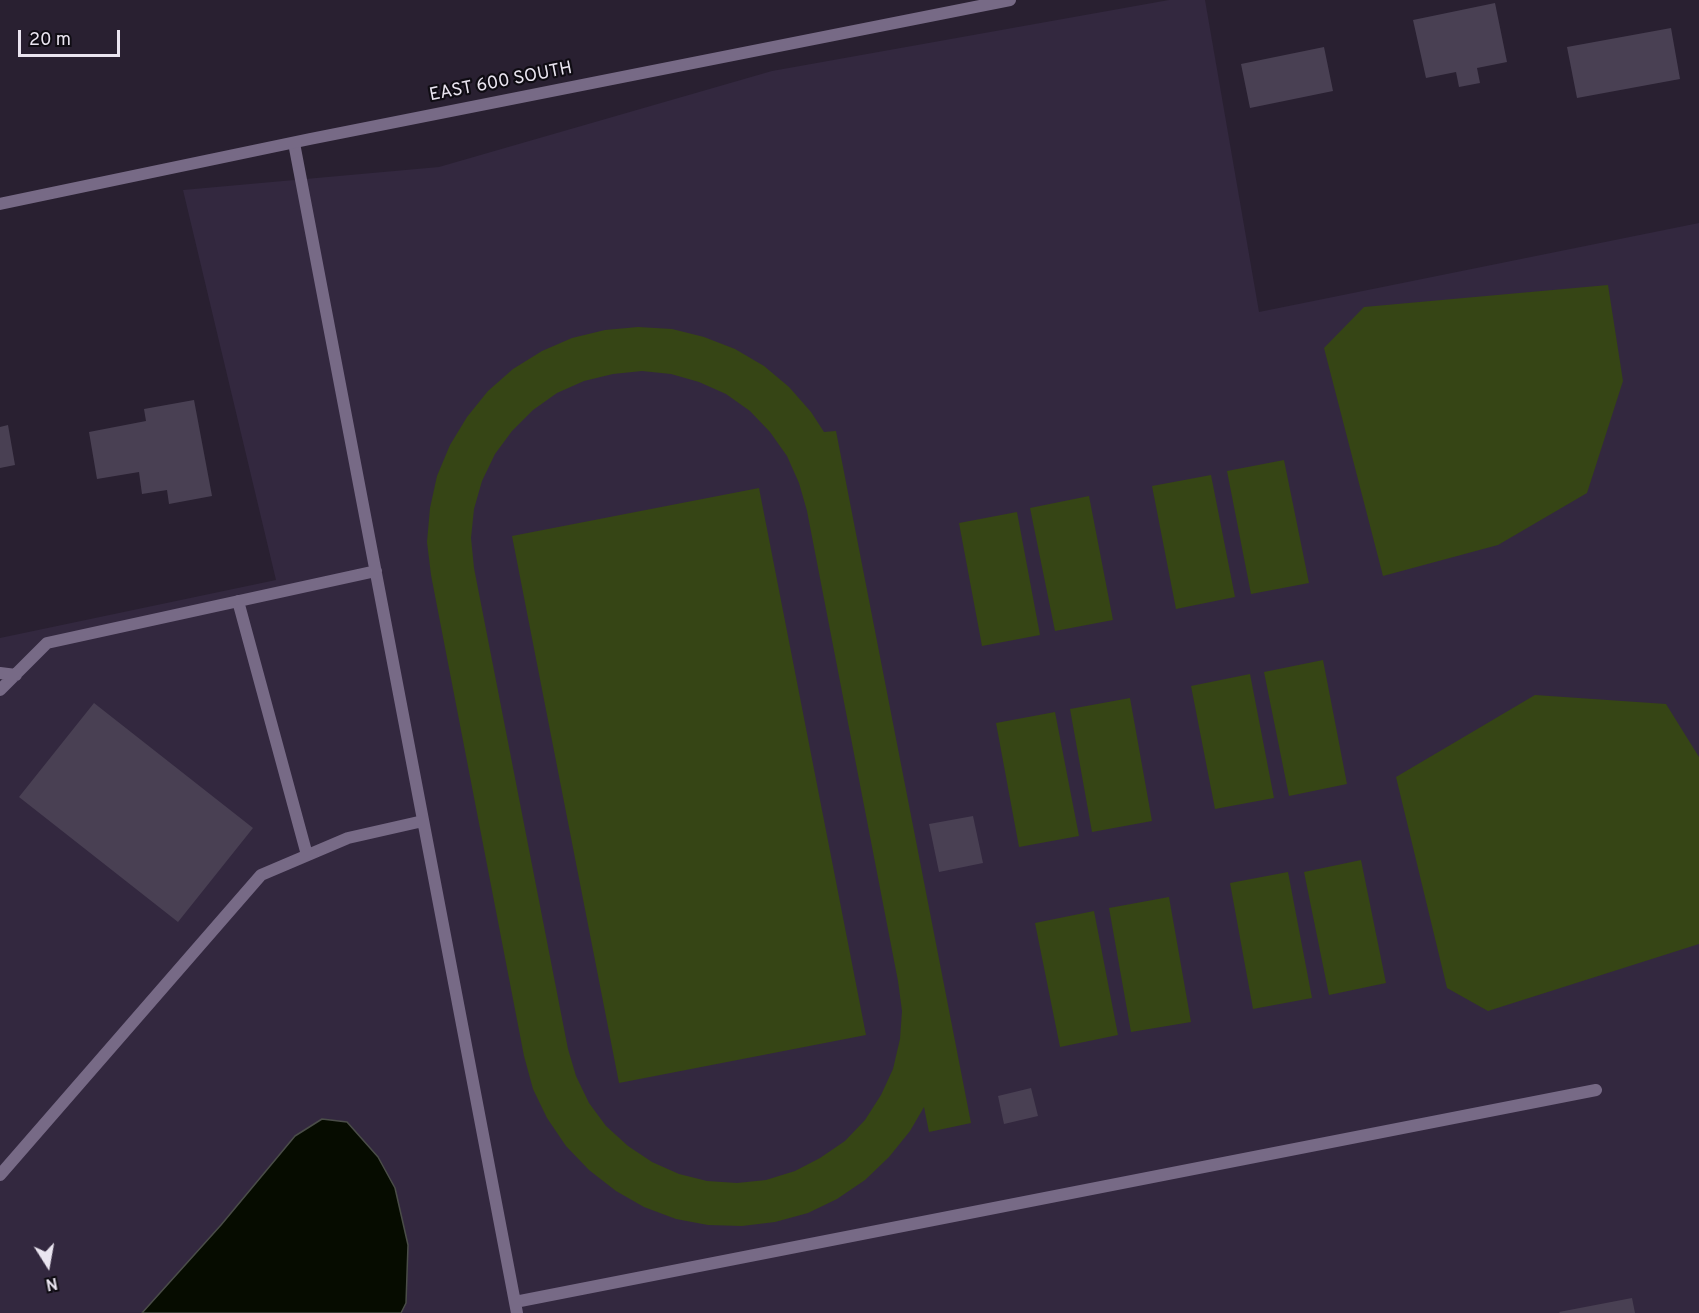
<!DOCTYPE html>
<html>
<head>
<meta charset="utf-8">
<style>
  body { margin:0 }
  #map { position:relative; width:1699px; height:1313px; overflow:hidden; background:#292031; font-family:Overpass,sans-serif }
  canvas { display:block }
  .north { position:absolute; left:18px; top:1235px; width:60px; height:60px; -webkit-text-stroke:4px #0f0c13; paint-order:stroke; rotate:169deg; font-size:16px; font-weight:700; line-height:24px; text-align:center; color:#eae5f0 }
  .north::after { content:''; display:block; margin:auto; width:21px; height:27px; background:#eae5f0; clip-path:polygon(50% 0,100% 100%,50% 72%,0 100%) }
  .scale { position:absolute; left:18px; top:30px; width:102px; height:27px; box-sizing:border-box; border:3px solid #eae5f0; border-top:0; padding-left:8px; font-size:18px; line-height:21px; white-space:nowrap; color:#eae5f0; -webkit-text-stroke:4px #0f0c13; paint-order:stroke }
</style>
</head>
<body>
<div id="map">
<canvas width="1699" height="1313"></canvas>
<div class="north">N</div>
<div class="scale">20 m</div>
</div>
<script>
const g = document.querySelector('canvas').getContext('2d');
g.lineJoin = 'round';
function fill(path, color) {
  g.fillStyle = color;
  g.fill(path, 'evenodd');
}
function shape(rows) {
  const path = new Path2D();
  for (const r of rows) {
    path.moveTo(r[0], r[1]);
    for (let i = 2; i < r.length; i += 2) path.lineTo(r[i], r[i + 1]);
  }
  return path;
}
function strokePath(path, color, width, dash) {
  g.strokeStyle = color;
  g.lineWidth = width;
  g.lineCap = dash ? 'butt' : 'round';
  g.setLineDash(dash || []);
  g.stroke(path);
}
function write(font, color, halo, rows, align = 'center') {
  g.font = font + ' Overpass,sans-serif';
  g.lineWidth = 4.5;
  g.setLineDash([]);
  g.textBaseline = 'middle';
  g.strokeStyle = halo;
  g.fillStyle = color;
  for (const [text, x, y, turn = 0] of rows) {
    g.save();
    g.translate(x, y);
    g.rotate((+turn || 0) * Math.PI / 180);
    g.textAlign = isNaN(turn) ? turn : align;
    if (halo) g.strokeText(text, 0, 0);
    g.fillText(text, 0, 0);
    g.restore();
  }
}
fill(shape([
  [1169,0,1205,0,1259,312,1699,223,1699,1313,0,1313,0,638,276,580,183,190,439,167,772,71]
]), '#33283f');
fill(shape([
  [1608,285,1623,381,1587,493,1498,545,1383,576,1324,348,1364,307],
  [638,327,672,329,704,337,735,349,764,366,789,387,811,412,824,432,836,431,971,1123,929,1132,924,1107,910,1131,889,1157,865,1180,837,1199,808,1213,775,1222,742,1226,708,1225,676,1219,644,1207,616,1191,589,1170,566,1146,547,1118,533,1089,524,1056,431,575,427,542,430,508,437,476,450,445,467,417,488,391,513,369,542,351,572,338,605,330],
  [642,371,671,374,699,382,726,394,750,411,770,432,787,456,799,483,807,511,898,981,902,1011,900,1039,893,1069,881,1095,865,1120,845,1141,820,1158,795,1171,766,1180,737,1183,707,1181,679,1174,652,1162,628,1146,606,1126,589,1103,576,1076,568,1049,474,568,471,538,474,509,482,481,495,454,512,431,533,410,557,393,584,381,613,374],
  [1284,460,1309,583,1251,594,1227,471],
  [1211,475,1235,597,1176,609,1152,486],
  [759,488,866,1035,619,1083,512,536],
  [1089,496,1113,620,1055,631,1030,508],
  [1017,512,1040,635,982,646,959,523],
  [1323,660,1347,784,1289,796,1264,672],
  [1250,674,1274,798,1215,809,1191,686],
  [1535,695,1666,704,1699,757,1699,944,1488,1011,1447,988,1396,777],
  [1130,698,1152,821,1092,832,1070,709],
  [1055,712,1079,836,1019,847,996,723],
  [1361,860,1386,983,1329,995,1304,872],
  [1288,872,1312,998,1253,1009,1230,883],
  [1169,897,1191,1022,1131,1032,1109,908],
  [1094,911,1118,1035,1060,1047,1035,923]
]), '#364515');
const water = shape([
  [322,1119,347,1122,378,1157,395,1188,408,1245,406,1303,401,1313,142,1313,221,1225,295,1136,322,1119]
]);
fill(water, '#060c00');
strokePath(water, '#4a4d48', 1.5);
fill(shape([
  [1495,3,1507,62,1477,68,1480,83,1459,87,1456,72,1426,78,1413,20],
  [1671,28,1680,79,1577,98,1567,47],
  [1324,47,1333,91,1250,108,1241,64],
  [194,400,212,496,169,504,167,490,142,494,139,472,97,479,89,432,146,421,144,409],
  [8,425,15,465,0,468,0,427],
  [94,703,253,828,178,922,19,797],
  [973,816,983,863,939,872,929,824],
  [1031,1088,1038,1116,1004,1124,998,1096],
  [1632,1298,1635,1313,1560,1313,1559,1312]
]), '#494053');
strokePath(shape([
  [294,143,517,1313],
  [238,601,307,855],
  [0,673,16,675],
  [0,690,47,643,376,571],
  [0,1175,261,875,348,838,423,821],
  [515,1302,1596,1090]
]), '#776a86', 12);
strokePath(shape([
  [0,204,310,139,1010,0]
]), '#776a86', 12);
write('18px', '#eae5f0', '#0f0c13', [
  ["EAST 600 SOUTH",501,83,-11]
]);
</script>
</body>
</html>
